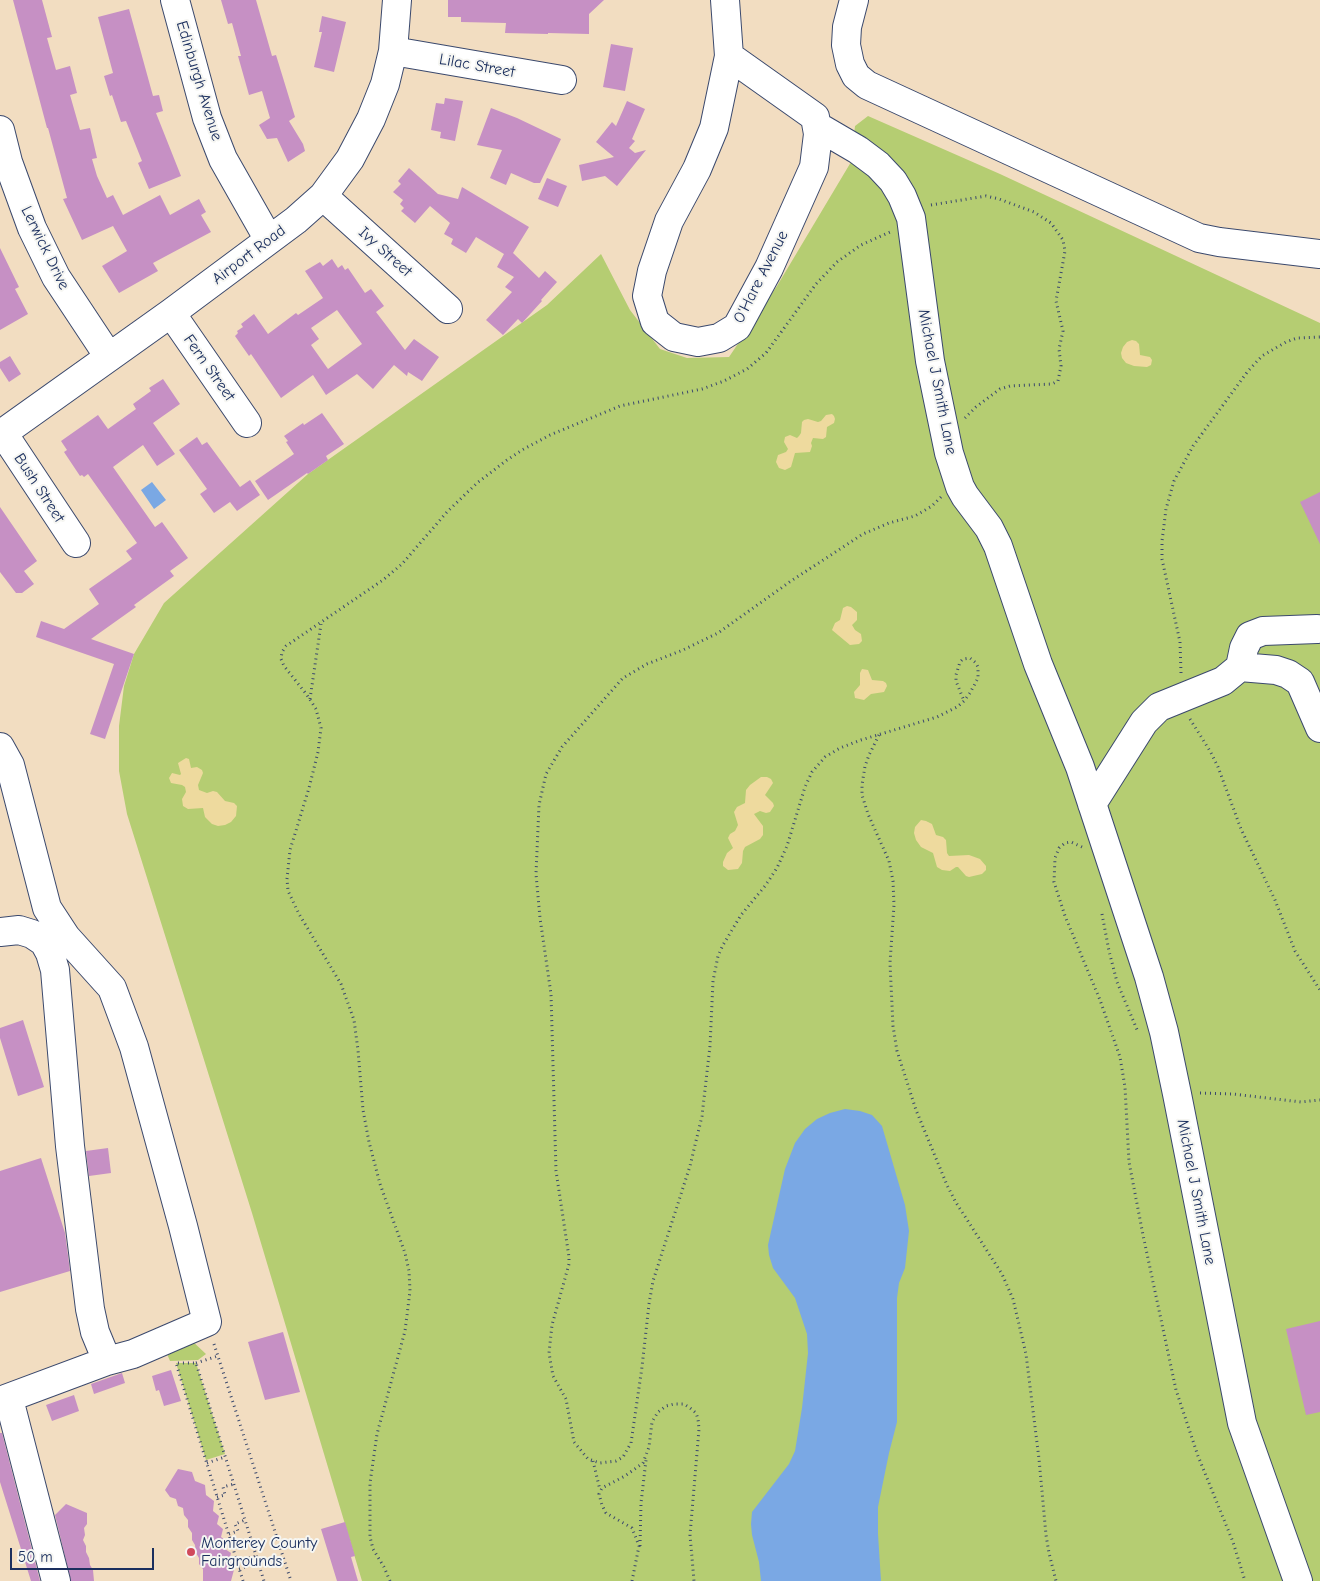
<!DOCTYPE html>
<html>
<head>
<meta charset="utf-8">
<style>
  body { margin:0 }
  #map { position:relative; width:1320px; height:1581px; overflow:hidden; background:#f2ddc1; font-family:"Comic Neue",sans-serif }
  canvas { display:block }
  .scale { position:absolute; left:10px; top:1548px; width:144px; height:22px; box-sizing:border-box; border:2px solid #1b2f5e; border-top:0; padding-left:6px; font-size:15px; line-height:18px; white-space:nowrap; color:#1b2f5e; -webkit-text-stroke:4px #f6f6f2; paint-order:stroke }
</style>
</head>
<body>
<div id="map">
<canvas width="1320" height="1581"></canvas>
<div class="scale">50 m</div>
</div>
<script>
const g = document.querySelector('canvas').getContext('2d');
g.lineJoin = 'round';
function fill(path, color) {
  g.fillStyle = color;
  g.fill(path, 'evenodd');
}
function shape(rows) {
  const path = new Path2D();
  for (const r of rows) {
    path.moveTo(r[0], r[1]);
    for (let i = 2; i < r.length; i += 2) path.lineTo(r[i], r[i + 1]);
  }
  return path;
}
function strokePath(path, color, width, dash) {
  g.strokeStyle = color;
  g.lineWidth = width;
  g.lineCap = dash ? 'butt' : 'round';
  g.setLineDash(dash || []);
  g.stroke(path);
}
function write(font, color, halo, rows, align = 'center') {
  g.font = font + ' "Comic Neue",sans-serif';
  g.lineWidth = 4;
  g.setLineDash([]);
  g.textBaseline = 'middle';
  g.strokeStyle = halo;
  g.fillStyle = color;
  for (const [text, x, y, turn = 0] of rows) {
    g.save();
    g.translate(x, y);
    g.rotate((+turn || 0) * Math.PI / 180);
    g.textAlign = isNaN(turn) ? turn : align;
    if (halo) g.strokeText(text, 0, 0);
    g.fillText(text, 0, 0);
    g.restore();
  }
}
fill(shape([
  [868,116,1000,174,1320,323,1320,1581,362,1581,252,1213,127,814,119,771,119,726,124,686,134,654,164,603,308,474,547,305,601,254,630,310,660,349,687,358,729,357,777,286,851,162,855,126],
  [190,1339,206,1354,198,1360,170,1361,165,1349],
  [176,1363,196,1363,225,1454,206,1460]
]), '#b5cd72');
fill(shape([
  [1132,340,1136,341,1139,344,1140,355,1150,357,1152,360,1151,365,1147,367,1134,366,1126,363,1122,358,1121,353,1123,347,1127,342],
  [832,414,834,416,835,419,834,423,827,427,826,437,823,439,813,438,811,443,812,446,810,452,795,453,791,467,785,470,779,468,776,462,778,455,786,452,788,449,784,442,785,437,790,435,797,438,799,436,801,433,802,422,804,420,808,419,818,422,821,421,826,415],
  [847,606,851,607,857,612,857,620,852,625,855,630,861,634,862,641,859,644,850,645,832,630,835,623,840,620,843,608],
  [862,669,868,670,872,680,883,681,886,683,887,686,884,692,871,694,864,700,855,698,854,692,860,685,860,673],
  [186,758,189,759,191,768,197,767,202,770,203,773,198,785,199,790,207,793,213,791,217,792,225,801,234,803,237,806,236,816,231,822,225,825,218,826,212,824,205,817,203,808,188,809,183,806,182,799,186,792,185,787,182,785,171,783,169,778,172,773,180,775,181,774,178,763],
  [761,777,767,777,771,779,773,783,765,795,773,803,774,806,770,812,766,813,760,811,754,814,763,826,763,835,760,839,745,847,743,851,742,863,738,869,728,870,723,866,723,862,727,853,733,848,728,838,730,834,735,831,738,825,734,812,737,807,745,803,746,790,750,785],
  [921,820,926,821,932,824,936,835,943,837,946,840,947,853,949,856,969,855,980,859,986,866,986,870,982,874,969,877,966,876,958,867,956,867,950,871,942,870,937,867,933,853,921,847,916,840,914,833,915,827]
]), '#eeda9e');
fill(shape([
  [152,482,166,500,154,509,141,490],
  [845,1109,860,1111,872,1115,882,1126,905,1205,909,1231,905,1268,899,1283,897,1298,897,1422,889,1453,878,1507,878,1534,881,1581,761,1581,759,1562,752,1535,751,1524,752,1512,789,1464,795,1451,802,1408,808,1353,807,1334,795,1298,773,1268,769,1255,768,1245,785,1169,795,1143,805,1129,817,1119,830,1113]
]), '#7aa8e4');
fill(shape([
  [13,0,42,0,52,37,47,38,56,70,70,66,77,93,70,95,80,130,90,128,97,158,92,159,97,176,107,198,113,195,123,215,160,195,170,215,199,199,206,212,201,215,211,232,153,263,158,271,119,293,102,266,127,251,113,226,82,240,63,199,67,198,48,128,47,128],
  [221,0,256,0,272,56,276,55,295,117,289,121,303,144,305,151,288,162,277,138,267,139,259,125,270,118,262,91,249,95,238,56,241,56,232,23,228,24],
  [448,0,604,0,589,14,589,34,548,33,548,34,505,33,506,23,461,22,461,17,448,17],
  [129,9,153,96,159,95,163,111,156,113,181,176,149,189,138,163,142,161,126,121,121,122,112,95,110,96,104,76,113,73,98,17],
  [322,16,346,22,334,72,314,67,322,32,319,32],
  [611,44,633,48,625,91,603,87],
  [445,98,463,101,455,141,440,138,441,132,431,130,436,103,444,104],
  [627,101,645,109,632,139,635,141,629,148,635,153,646,150,617,186,605,176,582,181,579,165,614,157,596,142,612,122,616,126],
  [491,108,517,118,561,139,540,183,534,183,511,173,506,185,490,178,502,150,477,145],
  [409,168,438,194,458,199,462,187,529,227,513,253,539,278,545,271,557,282,541,300,542,301,522,323,518,319,503,335,486,320,512,292,505,287,514,277,497,267,504,254,476,237,466,253,451,244,453,239,444,234,450,223,430,206,415,223,401,211,404,208,400,204,403,200,393,192,401,184,398,181],
  [547,178,567,186,558,207,538,199],
  [0,248,19,287,15,289,28,314,0,330],
  [332,259,338,268,342,265,345,270,348,268,365,293,371,289,384,306,376,312,405,350,414,339,439,357,422,381,408,372,407,376,394,365,373,389,357,374,326,395,313,375,281,398,251,354,249,356,235,336,238,333,237,331,243,327,241,324,254,314,268,334,296,313,298,315,323,298,305,271,320,262,323,266],
  [337,310,362,344,328,369,311,345,319,339,311,328],
  [10,356,21,374,9,382,0,368,0,362],
  [163,379,180,404,153,423,175,454,157,466,143,445,113,467,155,527,162,522,188,558,170,571,174,576,134,605,136,607,91,639,134,654,105,739,90,734,114,664,36,637,41,621,64,629,99,604,89,589,132,559,126,551,137,543,88,474,84,477,82,475,80,476,64,452,67,450,61,441,98,415,108,429,136,409,133,404,151,391,149,388],
  [322,413,344,444,326,456,328,460,308,474,307,473,268,500,255,481,294,454,286,442,288,441,284,436,303,423,304,425],
  [197,437,202,445,207,442,240,487,250,480,260,495,237,511,230,502,214,513,200,494,207,489,179,450],
  [1320,492,1320,544,1300,502],
  [0,507,37,561,24,571,34,584,22,593,16,593,0,572],
  [23,1020,44,1087,18,1096,0,1038,0,1028],
  [108,1148,111,1173,89,1176,86,1151],
  [41,1158,65,1233,70,1271,0,1292,0,1171],
  [1320,1321,1320,1412,1306,1415,1286,1329],
  [283,1332,300,1392,265,1400,248,1342],
  [171,1370,181,1401,164,1406,159,1390,156,1391,152,1376],
  [122,1373,125,1383,94,1394,91,1384],
  [74,1395,79,1411,52,1421,46,1405],
  [0,1433,2,1433,40,1581,31,1581,0,1482],
  [178,1469,192,1472,195,1481,205,1485,206,1495,214,1501,213,1511,219,1516,217,1524,223,1529,221,1537,227,1541,225,1549,231,1553,229,1561,235,1566,231,1581,203,1581,203,1569,199,1564,199,1558,196,1553,195,1545,192,1540,192,1533,188,1527,188,1520,184,1515,183,1508,178,1506,176,1499,170,1497,165,1490],
  [66,1504,87,1513,87,1524,84,1528,85,1535,83,1540,86,1546,86,1552,89,1558,90,1565,93,1570,94,1581,71,1581,55,1515],
  [345,1522,355,1556,351,1557,358,1581,337,1581,321,1529]
]), '#c690c4');
const minor = shape([
  [175,0,207,118,223,159,269,240],
  [725,0,729,56,714,128,697,169,669,221,652,271,647,296,655,322,674,337,698,342,719,338,737,327,769,268,814,167,818,134,815,117,729,56],
  [854,0,847,27,846,45,850,64,856,76,867,85,1199,238,1219,242,1320,254],
  [393,51,562,80],
  [817,126,858,150,878,165,893,181,902,196,911,218,930,361,949,453,960,487,965,496,989,528,998,546,1038,664,1080,767,1149,977,1164,1032,1177,1094,1242,1423,1298,1581],
  [0,130,8,162,32,228,56,277,109,357],
  [323,196,448,309],
  [171,313,247,423],
  [3,433,76,543],
  [0,435,171,313,296,220,323,196,350,159,371,119,385,84,393,51,397,0],
  [1240,667,1276,670,1288,674,1300,682,1320,728],
  [0,747,10,765,47,908,66,937,112,988,134,1047,183,1226,207,1322,133,1354,107,1361,0,1401],
  [1092,804,1144,722,1159,707,1223,681,1240,667,1244,648,1250,636,1263,631,1317,629],
  [0,932,19,930,32,934,44,942,50,953,55,970,70,1146,90,1309,95,1332,107,1361],
  [9,1399,56,1581]
]);
strokePath(minor, '#3b496d', 30);
strokePath(shape([
  [931,205,986,196,999,199,1034,212,1051,223,1063,240,1065,251,1056,301,1063,331,1059,349,1061,366,1058,381,1052,384,1010,386,1000,389,976,407,965,418],
  [941,497,932,506,915,516,889,523,863,534,791,581,718,633,683,650,647,664,623,678,562,747,546,774,539,805,536,874,540,918,551,994,556,1171,569,1257,569,1264,552,1325,549,1353,553,1376,566,1399,574,1442,588,1459,600,1463,616,1461,623,1457,631,1443,642,1367,649,1304,653,1281,690,1166,702,1116,710,1046,713,981,718,956,723,945,741,915,765,886,777,868,787,846,805,787,812,772,825,757,840,748,861,740,937,717,957,707,964,701,970,693,978,678,978,667,976,663,970,658,963,659,960,662,956,675,956,681,964,701],
  [1181,673,1180,642,1162,559,1162,541,1166,509,1174,481,1193,446,1248,371,1262,356,1286,342,1297,338,1320,337],
  [310,699,321,624],
  [1190,719,1210,751,1218,767,1241,829,1275,900,1295,951,1320,990],
  [879,735,869,755,865,766,862,785,862,795,868,814,889,861,893,881,894,905,890,963,893,1026,897,1051,916,1110,947,1185,955,1201,1002,1274,1013,1299,1026,1354,1039,1459,1046,1535,1049,1553,1056,1581],
  [1082,847,1071,842,1065,843,1059,848,1055,858,1054,882,1065,916,1100,1000,1120,1057,1125,1087,1129,1162,1143,1235,1176,1390,1198,1456,1233,1542,1245,1581],
  [1102,914,1109,951,1117,982,1138,1032],
  [1200,1093,1233,1094,1301,1102,1320,1100],
  [214,1344,291,1581],
  [196,1363,218,1356],
  [593,1461,600,1490],
  [207,1463,225,1457],
  [217,1497,225,1495,223,1487,234,1484],
  [229,1534,238,1531,235,1524,245,1520],
  [640,1546,641,1503,646,1460],
  [239,1569,248,1566,246,1559,256,1556],
  [243,1581,176,1363,196,1363,264,1581],
  [390,1581,384,1567,373,1549,370,1537,370,1483,377,1434,405,1331,410,1291,409,1271,405,1253,380,1184,369,1142,363,1110,358,1050,354,1020,341,984,299,914,288,891,287,879,290,850,309,788,318,752,321,728,316,709,307,695,284,666,281,659,282,652,286,646,383,580,402,564,447,512,477,483,507,460,522,450,550,435,620,406,702,389,724,381,747,369,766,353,816,284,837,262,861,245,890,232],
  [632,1581,639,1546,636,1538,632,1528,606,1513,602,1505,599,1494,602,1488,625,1476,643,1463,649,1447,652,1422,658,1412,666,1406,674,1404,684,1404,690,1408,696,1413,698,1419,699,1429,690,1535,694,1581]
]), '#3b496d', 3, [1, 4]);
strokePath(minor, '#fff', 28);
for (const [x, y, r, color] of [
  [191,1552,5,"#d1495b"]
]) {
  const dot = new Path2D();
  dot.arc(x, y, r, 0, 2 * Math.PI);
  g.fillStyle = color;
  g.fill(dot);
  strokePath(dot, '#f6f6f2', 2);
}
write('16px', '#1b2f5e', '#f6f6f2', [
  ["Lilac Street",477,66,10],
  ["Edinburgh Avenue",199,81,73],
  ["Lerwick Drive",45,248,64],
  ["Ivy Street",385,252,42],
  ["Airport Road",249,255,-37],
  ["O'Hare Avenue",761,277,-63],
  ["Fern Street",209,368,55],
  ["Michael J Smith Lane",937,382,79],
  ["Bush Street",39,488,57],
  ["Michael J Smith Lane",1196,1192,79]
]);
write('16px', '#1b2f5e', '#f6f6f2', [
  ["Monterey County",201,1543],
  ["Fairgrounds",201,1561]
], 'left');
</script>
</body>
</html>
